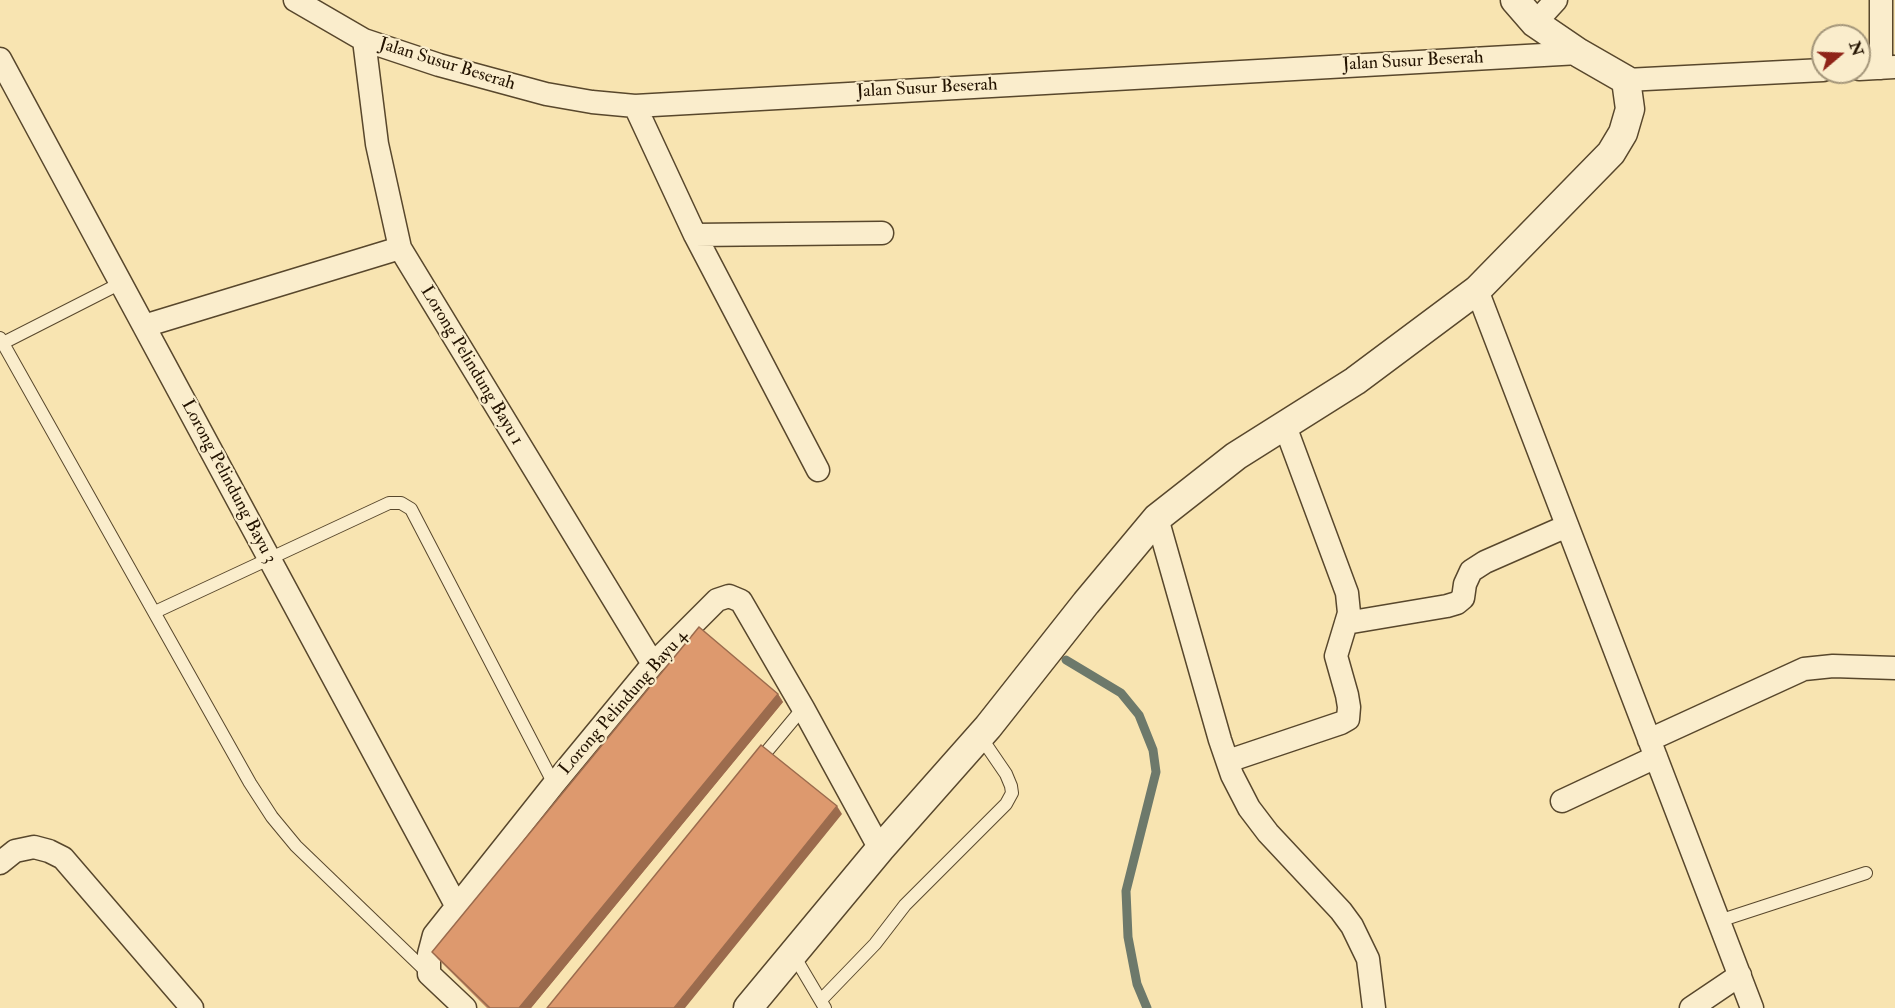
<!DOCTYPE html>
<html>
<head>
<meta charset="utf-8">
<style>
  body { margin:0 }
  #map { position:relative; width:1895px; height:1008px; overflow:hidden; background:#f8e4b1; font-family:"IM FELL Double Pica",serif }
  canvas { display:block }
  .north { position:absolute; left:1811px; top:24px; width:60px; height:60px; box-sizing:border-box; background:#faedcc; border:2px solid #a4967a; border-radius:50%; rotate:71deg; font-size:16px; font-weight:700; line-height:24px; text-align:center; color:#231300 }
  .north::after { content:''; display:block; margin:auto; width:21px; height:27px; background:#8f2418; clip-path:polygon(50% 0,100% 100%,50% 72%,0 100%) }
</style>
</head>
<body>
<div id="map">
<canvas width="1895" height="1008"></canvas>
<div class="north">N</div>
</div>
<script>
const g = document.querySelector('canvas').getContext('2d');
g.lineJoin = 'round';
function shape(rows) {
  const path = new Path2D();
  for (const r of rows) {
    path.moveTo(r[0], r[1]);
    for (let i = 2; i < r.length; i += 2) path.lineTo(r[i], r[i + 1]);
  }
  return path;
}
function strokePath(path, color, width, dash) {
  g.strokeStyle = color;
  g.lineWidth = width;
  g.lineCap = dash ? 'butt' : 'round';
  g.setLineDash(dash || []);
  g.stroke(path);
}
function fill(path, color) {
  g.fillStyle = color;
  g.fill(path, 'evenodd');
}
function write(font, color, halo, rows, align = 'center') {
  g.font = font + ' "IM FELL Double Pica",serif';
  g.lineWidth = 4.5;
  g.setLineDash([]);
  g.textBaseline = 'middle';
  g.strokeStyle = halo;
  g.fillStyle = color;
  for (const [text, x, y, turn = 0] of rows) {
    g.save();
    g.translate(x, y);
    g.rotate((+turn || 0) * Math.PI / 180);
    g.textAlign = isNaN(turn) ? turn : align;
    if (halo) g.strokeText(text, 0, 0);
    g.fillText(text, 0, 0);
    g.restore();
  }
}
strokePath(shape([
  [1066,660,1121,693,1139,715,1153,750,1156,772,1126,891,1128,937,1137,984,1147,1008]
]), '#6d796b', 9);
const service = shape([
  [0,338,250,783,272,817,296,846,428,973],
  [3,343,121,283],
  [155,612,389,503,401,503,411,509,554,784],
  [758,762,803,708],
  [1719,921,1866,873],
  [793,954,825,1008],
  [821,1000,875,944,905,905,1006,804,1012,793,1011,786,1006,774,980,736]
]);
const minor = shape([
  [295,0,364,40,439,65,546,94,592,102,635,106,1579,53],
  [1881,0,1881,68],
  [1535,23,1556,0],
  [364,40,377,144,400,248,653,664],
  [0,59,456,905],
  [1859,69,1895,67],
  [1626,80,1823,70],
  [635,106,695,235,818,470],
  [695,235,882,233],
  [1477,290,1752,1008],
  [144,326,400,248],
  [1157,518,1220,740,1232,775,1249,808,1268,833,1341,911,1352,926,1368,959,1374,1008],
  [1346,623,1447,606,1457,603,1463,598,1465,584,1471,571,1485,562,1567,526],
  [1649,740,1804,669,1833,666,1895,668],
  [1228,761,1341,723,1348,719,1349,707,1347,695,1336,656,1349,613,1347,593,1285,426],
  [1562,801,1656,757],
  [0,863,15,851,34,847,49,851,63,858,192,1008],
  [465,1008,429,974,429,954,434,935,554,784,653,664,717,600,729,596,741,601,803,708,880,849],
  [1691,1008,1740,975]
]);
const tertiary = shape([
  [748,1008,880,849,988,727,1086,603,1157,518,1236,456,1355,381,1477,290,1611,153,1623,133,1630,109,1626,80,1579,53,1535,23,1515,0]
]);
strokePath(service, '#58472c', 14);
strokePath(minor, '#58472c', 25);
strokePath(tertiary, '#58472c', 31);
strokePath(service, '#faedcc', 12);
strokePath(minor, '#faedcc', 22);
strokePath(tertiary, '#faedcc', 28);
fill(shape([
  [778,694,783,702,531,1008,487,1008,438,959,432,952]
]), '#be845f');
fill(shape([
  [778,694,783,702,531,1008,519,1008],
  [837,806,842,814,685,1008,674,1008]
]), '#9b6b4d');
const building = shape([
  [699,627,778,694,519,1008,490,1008,432,952,699,627],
  [761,745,837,806,674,1008,547,1008,761,745]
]);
fill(building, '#dd996e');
strokePath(building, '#9b6b4d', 1.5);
write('18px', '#231300', '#faedcc', [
  ["Jalan Susur Beserah",1413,62,-3],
  ["Jalan Susur Beserah",447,65,17],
  ["Jalan Susur Beserah",927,89,-3],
  ["Lorong Pelindung Bayu 1",471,366,59],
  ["Lorong Pelindung Bayu 3",228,482,62],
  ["Lorong Pelindung Bayu 4",624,703,-49]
]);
</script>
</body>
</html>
